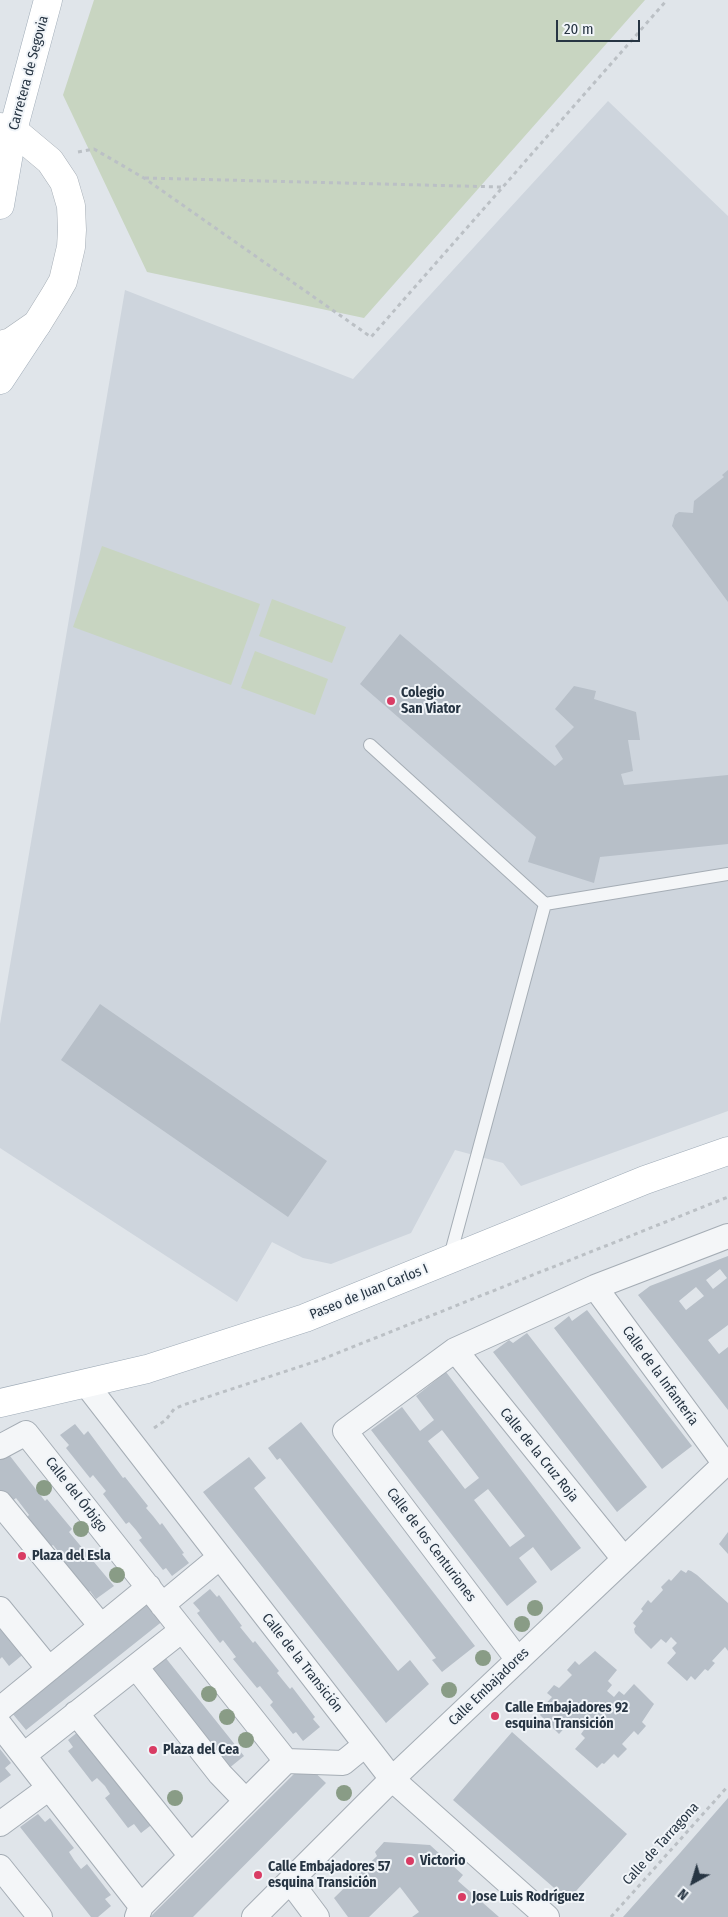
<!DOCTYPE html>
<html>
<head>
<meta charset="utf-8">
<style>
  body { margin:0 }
  #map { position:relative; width:728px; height:1917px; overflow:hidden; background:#e0e5ea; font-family:"Fira Sans Condensed",sans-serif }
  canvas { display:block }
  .north { position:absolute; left:668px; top:1857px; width:50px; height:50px; -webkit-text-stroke:4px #f0f4f8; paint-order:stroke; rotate:219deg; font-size:14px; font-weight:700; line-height:20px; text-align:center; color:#273543 }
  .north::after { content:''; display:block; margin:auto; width:18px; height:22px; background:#273543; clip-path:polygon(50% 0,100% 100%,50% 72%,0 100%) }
  .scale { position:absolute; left:556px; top:20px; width:84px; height:22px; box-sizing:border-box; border:2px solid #273543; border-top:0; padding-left:6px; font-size:15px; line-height:18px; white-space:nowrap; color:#273543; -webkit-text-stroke:4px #f0f4f8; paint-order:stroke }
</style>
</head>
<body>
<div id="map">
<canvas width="728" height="1917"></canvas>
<div class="north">N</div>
<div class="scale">20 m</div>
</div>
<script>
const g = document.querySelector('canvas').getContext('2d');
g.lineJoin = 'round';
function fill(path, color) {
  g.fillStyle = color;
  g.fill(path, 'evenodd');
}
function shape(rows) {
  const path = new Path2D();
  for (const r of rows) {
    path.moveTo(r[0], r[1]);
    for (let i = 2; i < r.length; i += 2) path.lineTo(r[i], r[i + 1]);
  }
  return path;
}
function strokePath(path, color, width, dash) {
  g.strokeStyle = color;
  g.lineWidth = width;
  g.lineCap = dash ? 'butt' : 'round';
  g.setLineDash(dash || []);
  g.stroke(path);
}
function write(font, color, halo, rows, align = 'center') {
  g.font = font + ' "Fira Sans Condensed",sans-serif';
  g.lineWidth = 4;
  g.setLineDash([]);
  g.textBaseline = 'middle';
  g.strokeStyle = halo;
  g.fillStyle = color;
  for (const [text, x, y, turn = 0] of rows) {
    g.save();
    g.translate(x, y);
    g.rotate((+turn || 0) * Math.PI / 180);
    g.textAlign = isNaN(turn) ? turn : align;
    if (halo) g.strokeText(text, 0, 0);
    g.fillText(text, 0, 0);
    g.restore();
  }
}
fill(shape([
  [608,101,728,216,728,1111,521,1186,503,1163,455,1150,411,1233,331,1264,303,1258,272,1242,237,1302,0,1148,0,1024,125,290,353,379]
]), '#ced5dd');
fill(shape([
  [94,0,645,0,364,318,147,272,63,95],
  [102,546,260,604,231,685,73,627],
  [272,599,346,627,332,663,259,636],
  [255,651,328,679,315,715,241,688]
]), '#c8d5c1');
fill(shape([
  [728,470,728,602,672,526,675,515,679,512,693,513,694,501,724,477,722,475],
  [400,634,555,766,563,759,555,746,574,727,555,709,574,686,596,691,594,699,636,712,640,740,628,740,633,771,621,774,624,785,728,775,728,844,600,857,594,883,528,862,536,837,360,684],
  [100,1004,327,1161,288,1217,61,1060],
  [728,1256,728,1325,708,1340,719,1354,728,1347,728,1410,638,1295,650,1286],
  [720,1269,727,1278,713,1289,706,1280],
  [696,1287,704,1296,686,1310,679,1301],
  [587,1310,692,1446,662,1469,554,1328,569,1316,572,1321],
  [527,1333,647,1487,617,1512,493,1352,509,1340,513,1343],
  [446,1372,581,1548,551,1571,533,1547,519,1558,537,1582,507,1606,371,1430,402,1407,420,1431,434,1420,416,1396],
  [442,1430,479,1478,465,1489,428,1441],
  [488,1489,525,1536,510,1547,474,1500],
  [301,1422,475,1646,442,1672,432,1660,436,1658,280,1458,277,1460,268,1448],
  [75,1424,84,1435,88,1431,123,1478,125,1477,148,1506,146,1508,153,1516,160,1525,162,1523,184,1553,182,1554,189,1563,172,1576,166,1568,163,1570,139,1540,142,1538,136,1530,129,1522,126,1524,103,1494,106,1491,93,1475,90,1478,66,1448,69,1445,60,1435],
  [3,1447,45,1501,47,1499,72,1529,69,1532,114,1586,96,1599,90,1591,84,1595,60,1565,66,1561,53,1545,50,1547,26,1518,29,1515,16,1498,10,1503,0,1490,0,1449],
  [249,1457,266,1478,254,1488,398,1671,410,1660,429,1684,386,1723,203,1492],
  [728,1532,728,1554,719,1544],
  [681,1570,686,1573,688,1570,691,1571,697,1575,728,1603,728,1651,725,1647,712,1661,715,1663,708,1671,705,1669,695,1680,691,1676,687,1681,667,1663,676,1653,672,1648,677,1643,671,1637,666,1643,661,1639,651,1649,635,1633,634,1629,636,1626,633,1623,643,1611,641,1609,648,1600,651,1603,663,1590,661,1587,669,1579,671,1581],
  [210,1589,217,1597,219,1595,242,1626,240,1627,253,1643,255,1641,279,1671,277,1673,290,1689,292,1687,315,1717,313,1719,320,1727,303,1741,296,1732,293,1734,270,1705,273,1702,260,1686,257,1688,233,1659,236,1657,223,1640,220,1643,197,1613,200,1611,193,1603],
  [150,1602,164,1620,26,1730,12,1713,93,1640,97,1645,113,1633,108,1627,138,1603,143,1608],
  [0,1619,26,1652,9,1666,2,1657,0,1659],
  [595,1651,617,1670,608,1681,612,1685,607,1691,614,1697,619,1691,624,1695,634,1684,654,1704,642,1722,646,1726,638,1735,634,1731,622,1744,627,1749,618,1758,614,1754,604,1764,602,1763,597,1768,575,1749,585,1738,581,1734,586,1727,580,1721,574,1727,569,1723,559,1734,540,1715,544,1710,542,1708,552,1697,547,1693,554,1685,559,1688,572,1675,567,1670,575,1661,579,1665],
  [165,1657,244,1756,228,1769,149,1669],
  [85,1726,159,1819,141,1833,134,1824,128,1828,105,1798,110,1794,105,1786,97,1778,92,1782,68,1751,73,1747,68,1740],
  [512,1732,627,1834,568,1900,453,1800],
  [0,1749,11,1763,5,1768,11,1775,0,1783],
  [305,1763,326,1783,193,1917,150,1917],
  [728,1798,728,1917,623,1917,680,1853],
  [38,1814,45,1822,50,1818,74,1848,69,1852,74,1860,81,1869,87,1864,111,1895,105,1899,111,1906,98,1917,91,1917,20,1827],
  [384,1842,430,1845,463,1875,458,1881,499,1917,412,1917,419,1912,400,1887,369,1917,348,1917,334,1898,377,1856,375,1852]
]), '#b7bfc8');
const lane = shape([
  [370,745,545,904,449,1260],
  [545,904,728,874]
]);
const street = shape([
  [595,1287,725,1464],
  [455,1350,624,1559],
  [86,1384,392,1779,547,1917],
  [0,1447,26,1433,286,1761],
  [0,1503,101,1626],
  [162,1605,220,1557],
  [0,1609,49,1669],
  [518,1660,345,1431,455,1350,595,1287,728,1236],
  [136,1667,220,1774,246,1801],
  [0,1709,149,1587],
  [76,1713,191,1856],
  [0,1725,141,1906],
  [24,1755,182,1630],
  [0,1824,49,1788],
  [0,1867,40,1917],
  [290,1881,317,1917],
  [137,1917,141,1906,286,1761,343,1763,365,1745],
  [254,1917,392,1779,728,1461]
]);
const secondary = shape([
  [0,127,13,130,50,161,64,182,71,206,72,230,71,247,63,281,55,295,37,324,11,342,0,345]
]);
const primary = shape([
  [0,205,13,130,48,0],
  [0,380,37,324],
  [0,1403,147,1369,305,1318,645,1180,728,1151]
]);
strokePath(lane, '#a5adb5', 14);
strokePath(street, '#a5adb5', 26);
strokePath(secondary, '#a5adb5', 29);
strokePath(primary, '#9fabb7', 29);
strokePath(shape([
  [78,152,94,149,144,178,371,337,667,0],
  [145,178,501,187],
  [154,1428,166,1420,174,1409,183,1405,320,1360,728,1197],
  [611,1917,728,1786]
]), '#bbc0c5', 3, [4, 4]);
strokePath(lane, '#f4f6f8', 12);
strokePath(street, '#f4f6f8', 24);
strokePath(secondary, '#fff', 28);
strokePath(primary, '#fff', 28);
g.fillStyle = '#899c86';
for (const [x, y] of [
  [44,1488],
  [81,1529],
  [117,1575],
  [535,1608],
  [522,1624],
  [483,1658],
  [449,1690],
  [209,1694],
  [227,1717],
  [246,1740],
  [344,1793],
  [175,1798]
]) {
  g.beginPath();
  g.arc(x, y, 8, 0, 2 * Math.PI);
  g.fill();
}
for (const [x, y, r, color] of [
  [391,701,5,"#d93c64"],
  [22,1556,5,"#d93c64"],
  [495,1716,5,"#d93c64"],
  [153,1750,5,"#d93c64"],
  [410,1861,5,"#d93c64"],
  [258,1875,5,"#d93c64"],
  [462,1897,5,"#d93c64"]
]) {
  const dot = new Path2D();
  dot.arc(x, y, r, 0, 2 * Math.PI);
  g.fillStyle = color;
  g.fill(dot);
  strokePath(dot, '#f0f4f8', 2);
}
write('14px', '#273543', '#f0f4f8', [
  ["Carretera de Segovia",29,73,-75],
  ["Paseo de Juan Carlos I",369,1292,-22],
  ["Calle de la Infantería",660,1376,54],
  ["Calle de la Cruz Roja",539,1455,51],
  ["Calle del Órbigo",76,1495,52],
  ["Calle de los Centuriones",431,1545,53],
  ["Calle de la Transición",302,1663,52],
  ["Calle Embajadores",489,1687,-44],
  ["Calle de Tarragona",661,1844,-48]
]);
write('bold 14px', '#273543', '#f0f4f8', [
  ["Colegio",401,693],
  ["San Viator",401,709],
  ["Plaza del Esla",32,1556],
  ["Calle Embajadores 92",505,1708],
  ["esquina Transición",505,1724],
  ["Plaza del Cea",163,1750],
  ["Victorio",420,1861],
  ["Calle Embajadores 57",268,1867],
  ["esquina Transición",268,1883],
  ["Jose Luis Rodríguez",472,1897]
], 'left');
</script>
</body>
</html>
